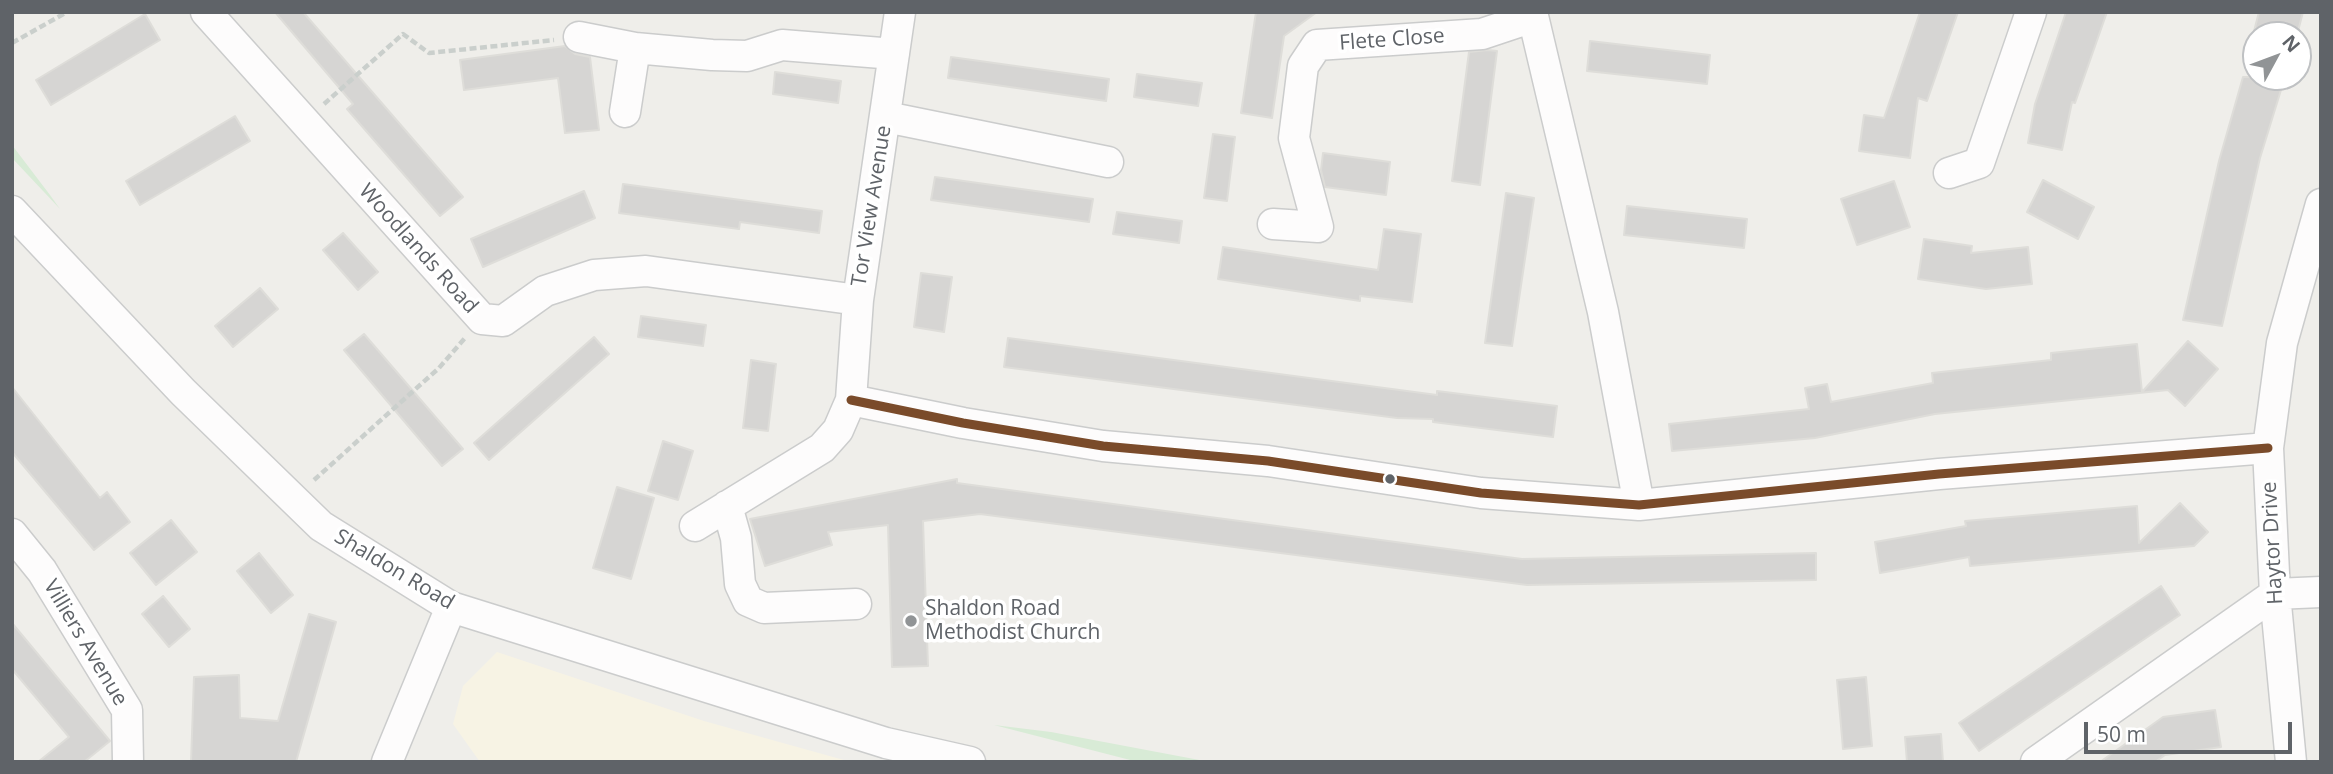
<!DOCTYPE html>
<html>
<head>
<meta charset="utf-8">
<style>
  body { margin:0 }
  #map { position:relative; width:2333px; height:774px; overflow:hidden; background:#efeeea; font-family:"Open Sans",sans-serif }
  canvas { display:block }
  .frame { position:absolute; inset:0; border:14px solid #5f6368; pointer-events:none }
  .north { position:absolute; left:2242px; top:21px; width:70px; height:70px; box-sizing:border-box; background:#fff; border:2px solid #bfc1c3; border-radius:50%; rotate:49deg; font-size:19px; font-weight:700; line-height:28px; text-align:center; color:#5f6368 }
  .north::after { content:''; display:block; margin:auto; width:24px; height:32px; background:#919496; clip-path:polygon(50% 0,100% 100%,50% 72%,0 100%) }
  .scale { position:absolute; left:2084px; top:722px; width:208px; height:32px; box-sizing:border-box; border:4px solid #5f6368; border-top:0; padding-left:9px; font-size:21px; line-height:24px; white-space:nowrap; color:#5f6368; -webkit-text-stroke:5px #fff; paint-order:stroke }
</style>
</head>
<body>
<div id="map">
<canvas width="2333" height="774"></canvas>
<div class="frame"></div>
<div class="north">N</div>
<div class="scale">50 m</div>
</div>
<script>
const g = document.querySelector('canvas').getContext('2d');
g.lineJoin = 'round';
function fill(path, color) {
  g.fillStyle = color;
  g.fill(path, 'evenodd');
}
function shape(rows) {
  const path = new Path2D();
  for (const r of rows) {
    path.moveTo(r[0], r[1]);
    for (let i = 2; i < r.length; i += 2) path.lineTo(r[i], r[i + 1]);
  }
  return path;
}
function strokePath(path, color, width, dash) {
  g.strokeStyle = color;
  g.lineWidth = width;
  g.lineCap = dash ? 'butt' : 'round';
  g.setLineDash(dash || []);
  g.stroke(path);
}
function write(font, color, halo, rows, align = 'center') {
  g.font = font + ' "Open Sans",sans-serif';
  g.lineWidth = 7;
  g.setLineDash([]);
  g.textBaseline = 'middle';
  g.strokeStyle = halo;
  g.fillStyle = color;
  for (const [text, x, y, turn = 0] of rows) {
    g.save();
    g.translate(x, y);
    g.rotate((+turn || 0) * Math.PI / 180);
    g.textAlign = isNaN(turn) ? turn : align;
    if (halo) g.strokeText(text, 0, 0);
    g.fillText(text, 0, 0);
    g.restore();
  }
}
fill(shape([
  [497,652,704,721,851,762,480,762,453,724,463,686]
]), '#f7f3e4');
fill(shape([
  [12,145,50,195,60,209,12,158],
  [994,725,1051,732,1210,762,1138,762]
]), '#d8ebd6');
const building = shape([
  [275,12,303,12,463,197,440,216,347,109,353,104,275,12],
  [1256,12,1317,12,1284,36,1272,118,1241,113,1256,12],
  [1920,12,1958,12,1927,101,1918,98,1910,158,1859,151,1864,115,1884,118,1920,12],
  [2066,12,2107,12,2075,103,2072,102,2062,150,2028,143,2035,104,2066,12],
  [2259,12,2303,12,2297,35,2253,35,2259,12],
  [145,14,160,40,51,105,36,80,145,14],
  [1590,41,1710,55,1707,84,1587,71,1590,41],
  [565,46,575,54,590,57,599,130,565,133,558,78,464,90,460,60,565,46],
  [1488,50,1497,51,1480,185,1452,181,1469,52,1488,50],
  [951,57,1109,79,1106,101,948,78,951,57],
  [775,72,841,81,838,103,773,94,775,72],
  [1137,74,1202,83,1198,106,1134,97,1137,74],
  [2243,77,2285,77,2260,158,2222,326,2183,320,2219,161,2243,77],
  [235,116,250,141,140,205,126,181,235,116],
  [1213,134,1235,137,1227,201,1204,198,1213,134],
  [1323,153,1390,162,1386,195,1325,187,1321,170,1323,153],
  [935,177,1093,199,1089,222,931,200,935,177],
  [2043,180,2094,207,2078,239,2027,212,2043,180],
  [1894,181,1910,227,1857,245,1841,199,1894,181],
  [623,184,822,211,819,233,740,222,739,229,619,213,623,184],
  [584,191,595,218,483,267,471,239,584,191],
  [1506,193,1534,198,1512,346,1485,343,1506,193],
  [1627,206,1747,219,1744,248,1624,235,1627,206],
  [1117,212,1182,221,1179,243,1113,234,1117,212],
  [1384,229,1421,234,1412,302,1360,296,1360,301,1218,279,1223,247,1378,270,1384,229],
  [343,233,378,272,358,290,323,250,343,233],
  [1924,239,1972,246,1971,253,2028,247,2032,284,1986,289,1918,279,1924,239],
  [921,273,952,277,944,332,914,327,921,273],
  [260,288,278,309,233,347,215,326,260,288],
  [641,316,706,325,703,346,638,337,641,316],
  [364,334,463,449,442,466,344,350,364,334],
  [594,337,609,354,489,460,474,443,594,337],
  [1008,338,1437,395,1437,391,1557,406,1553,437,1433,422,1433,419,1397,418,1004,367,1008,338],
  [2188,341,2218,369,2185,406,2168,390,1935,414,1815,438,1672,451,1669,424,1809,409,1805,388,1827,384,1831,402,1933,383,1932,373,2051,360,2051,353,2137,344,2142,392,2188,341],
  [751,360,776,364,768,431,743,428,751,360],
  [12,387,100,498,107,492,130,522,94,550,12,452,12,387],
  [663,441,693,451,678,500,648,491,663,441],
  [957,479,957,483,1522,559,1816,553,1816,580,1527,585,980,514,923,521,928,666,892,667,888,525,828,532,832,545,765,566,750,519,957,479],
  [617,487,654,498,631,579,593,568,617,487],
  [2180,503,2208,532,2194,546,1970,566,1969,557,1880,573,1875,542,1966,526,1965,521,2137,506,2139,543,2180,503],
  [171,520,197,552,156,585,130,553,171,520],
  [259,553,293,595,271,613,237,571,259,553],
  [2161,586,2180,615,1979,751,1959,723,2161,586],
  [163,596,190,629,169,647,142,614,163,596],
  [309,614,336,622,296,762,191,762,194,677,239,675,240,718,278,721,309,614],
  [12,623,110,741,84,762,38,762,69,737,12,669,12,623],
  [1866,677,1872,746,1843,749,1837,680,1866,677],
  [2215,710,2221,747,2165,755,2155,762,2100,762,2163,717,2215,710],
  [1941,734,1943,762,1907,762,1905,737,1941,734]
]);
fill(building, '#d6d5d3');
strokePath(building, '#deddd9', 2);
const minor = shape([
  [206,12,482,319,503,321,545,291,594,275,646,271,858,300],
  [1532,12,1603,312,1639,505],
  [579,37,635,48,712,55,747,56,782,45,894,54],
  [625,112,635,48],
  [886,117,1108,162],
  [1949,173,1979,163,2031,12],
  [12,211,183,392,321,526,451,607,886,743,970,762],
  [1273,224,1318,227,1294,138,1303,66,1317,45,1482,34,1533,17],
  [851,400,963,423,1103,446,1268,461,1481,493,1639,505,1939,474,2268,448],
  [727,506,736,538,740,584,748,601,764,608,856,604],
  [695,526,822,448,838,430,851,400,858,300,900,12],
  [12,534,42,571,127,710,128,762],
  [387,762,451,607],
  [2036,762,2275,594,2321,592],
  [2291,762,2275,594,2268,448,2282,343,2321,204]
]);
strokePath(minor, '#cbcccc', 33);
strokePath(shape([
  [12,43,67,12],
  [324,104,403,34,429,53,554,40],
  [314,480,439,368,465,338]
]), '#cacfcc', 4.5, [7, 3.5]);
strokePath(minor, '#fdfcfc', 30);
strokePath(shape([
  [851,400,963,423,1103,446,1268,461,1481,493,1639,505,1939,474,2268,448]
]), '#7a4b2a', 9);
for (const [x, y, r, color] of [
  [1390,479,6,"#5f6368"],
  [911,621,7,"#919496"]
]) {
  const dot = new Path2D();
  dot.arc(x, y, r, 0, 2 * Math.PI);
  g.fillStyle = color;
  g.fill(dot);
  strokePath(dot, '#fff', 2.5);
}
write('21px', '#5f6368', '#fff', [
  ["Flete Close",1392,40,-4],
  ["Tor View Avenue",872,206,-81],
  ["Woodlands Road",418,249,48],
  ["Haytor Drive",2273,543,-93],
  ["Shaldon Road",394,570,31],
  ["Villiers Avenue",85,643,59]
]);
write('21px', '#5f6368', '#fff', [
  ["Shaldon Road",925,609],
  ["Methodist Church",925,633]
], 'left');
</script>
</body>
</html>
